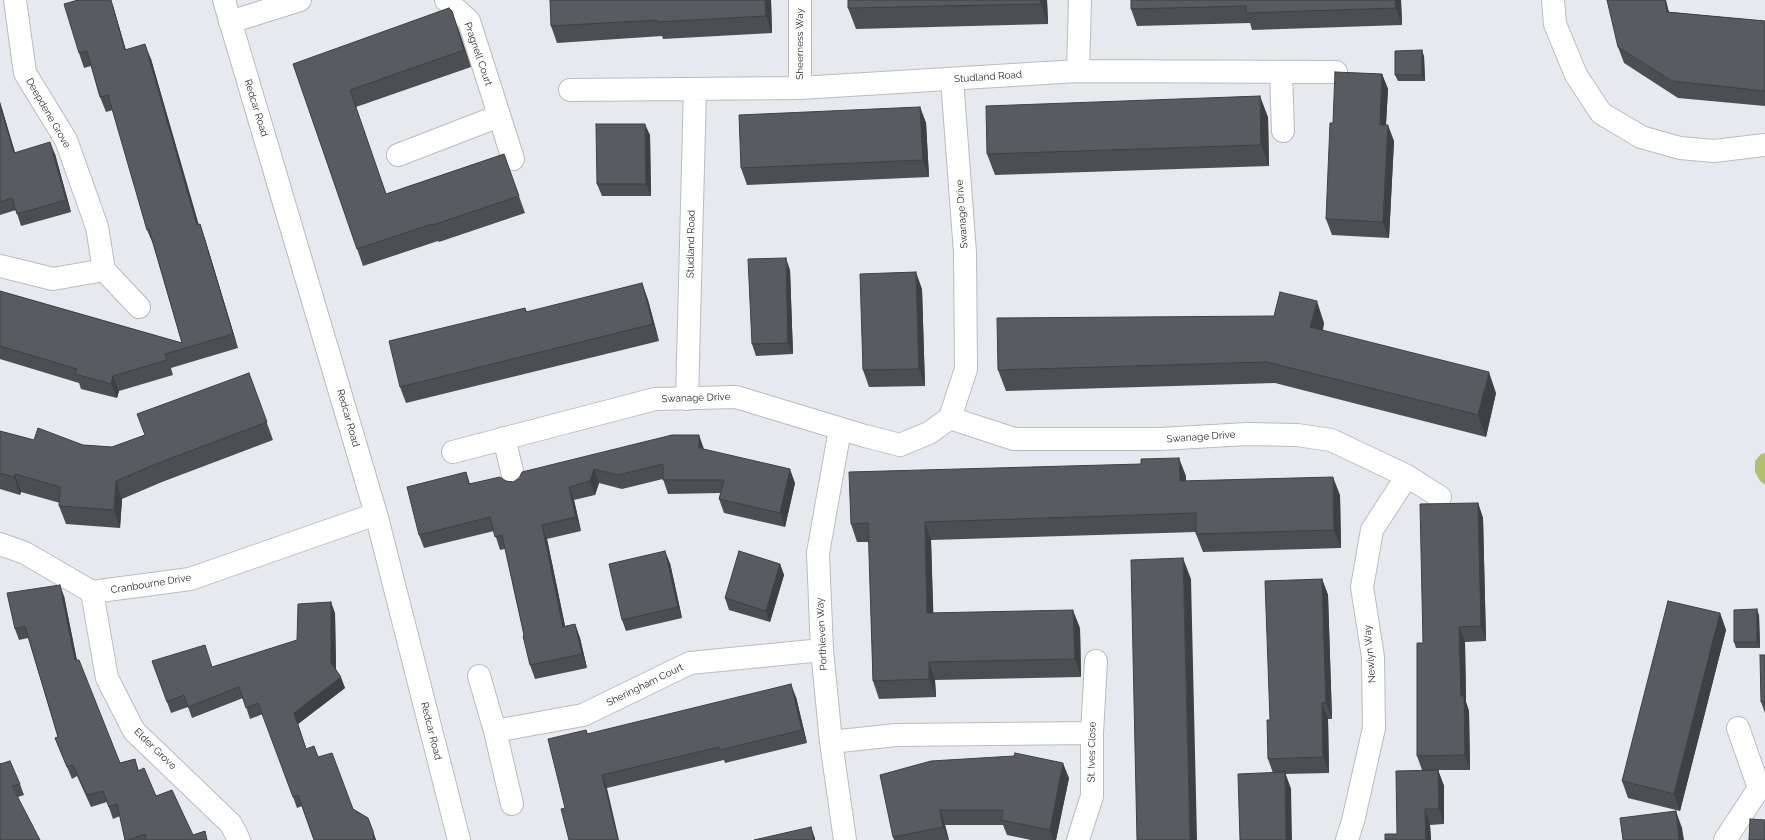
<!DOCTYPE html>
<html>
<head>
<meta charset="utf-8">
<style>
  body { margin:0 }
  canvas { display:block; background:#e6eaee }
</style>
</head>
<body>
<canvas width="1765" height="840"></canvas>
<script>
const g = document.querySelector('canvas').getContext('2d');
g.lineJoin = 'round';
function fill(path, color) {
  g.fillStyle = color;
  g.fill(path, 'evenodd');
}
function shape(rows) {
  const path = new Path2D();
  for (const r of rows) {
    path.moveTo(r[0], r[1]);
    for (let i = 2; i < r.length; i += 2) path.lineTo(r[i], r[i + 1]);
  }
  return path;
}
function strokePath(path, color, width, dash) {
  g.strokeStyle = color;
  g.lineWidth = width;
  g.lineCap = dash ? 'butt' : 'round';
  g.setLineDash(dash || []);
  g.stroke(path);
}
function write(font, color, halo, rows, align = 'center') {
  g.font = font + ' Raleway,sans-serif';
  g.lineWidth = 4;
  g.setLineDash([]);
  g.textBaseline = 'middle';
  g.strokeStyle = halo;
  g.fillStyle = color;
  for (const [text, x, y, turn = 0] of rows) {
    g.save();
    g.translate(x, y);
    g.rotate((+turn || 0) * Math.PI / 180);
    g.textAlign = isNaN(turn) ? turn : align;
    if (halo) g.strokeText(text, 0, 0);
    g.fillText(text, 0, 0);
    g.restore();
  }
}
fill(shape([
  [1765,453,1765,485,1760,481,1755,472,1755,461,1761,454]
]), '#b3c06b');
const minor = shape([
  [224,0,376,514,459,840],
  [446,0,469,21,513,159],
  [1553,0,1555,24,1576,75,1601,113,1641,137,1680,148,1714,151,1765,145],
  [230,22,300,0],
  [1078,71,1080,0],
  [1281,72,1283,131],
  [800,88,800,0],
  [570,90,800,88,1078,71,1336,72],
  [398,155,499,116],
  [0,266,53,279,104,270,97,227,66,140,25,73,15,0],
  [104,270,139,307],
  [687,399,695,89],
  [950,418,1014,439,1160,439,1247,434,1297,435,1331,440,1407,476,1440,497],
  [840,429,818,553,822,650,831,742,845,840],
  [504,438,515,483],
  [453,452,655,399,736,397,865,436,900,445,929,433,950,418,966,369,965,253,952,79],
  [0,544,25,553,92,592,190,579,376,514],
  [92,592,107,678,134,731,231,824,239,840],
  [479,676,495,731,512,804],
  [495,731,583,715,690,663,822,650],
  [831,742,896,735,1092,733],
  [1078,840,1092,796,1092,733,1096,661],
  [1347,840,1353,821,1374,728,1373,657,1362,587,1372,530,1407,476],
  [1725,840,1759,788,1738,728]
]);
strokePath(minor, '#b8bcc0', 24);
strokePath(minor, '#fff', 22);
fill(shape([
  [550,0,771,0,772,33,663,39,662,36,557,43,551,26],
  [1047,0,1048,24,856,29,848,8],
  [1131,0,1401,0,1402,25,1252,30,1250,23,1137,26,1131,9],
  [113,6,126,50,151,59,198,225,200,224,205,239,238,348,171,368,173,375,119,391,117,398,81,389,79,383,0,359,0,291,182,343,153,244,147,230,113,110,106,112,100,97,91,66,84,68,79,53],
  [1669,12,1765,21,1765,106,1678,98,1624,63,1618,47],
  [458,28,471,67,356,107,386,194,504,154,525,213,439,242,438,241,363,266,293,64],
  [1424,56,1425,81,1398,81,1395,75],
  [1382,74,1388,89,1386,125,1394,141,1389,238,1332,235,1326,219,1333,123],
  [0,102,15,152,55,154,71,212,21,226,16,210,0,215],
  [920,107,926,123,929,177,747,185,741,168],
  [1268,117,1269,166,995,175,987,154],
  [650,135,651,196,602,196,597,184],
  [790,270,793,354,756,356,752,344],
  [642,283,648,300,659,341,406,403,400,387,525,308,527,312],
  [922,289,925,386,869,387,863,370],
  [1324,323,1323,330,1496,393,1486,437,1275,383,1006,391,998,370],
  [249,373,273,440,162,482,122,499,120,528,66,524,59,506,60,503,21,492,20,495,0,489,0,431,34,440,83,445,112,447,145,435],
  [704,449,795,483,785,527,724,513,719,499,721,493,668,494,663,479,622,489,599,483,595,495,574,500,581,531,547,539,565,626,575,624,580,638,587,668,535,679,530,665,524,635,505,549,500,550,494,531,424,548,419,535,466,472,470,484,506,481,513,482],
  [1186,476,1186,481,1340,495,1341,548,1203,552,1196,534,1196,532,931,540,933,613,1080,628,1081,677,935,680,936,697,879,699,873,681,869,542,857,542,851,524],
  [1478,503,1483,518,1486,641,1465,642,1466,702,1469,711,1470,770,1438,770,1444,786,1444,824,1430,825,1431,840,1385,840,1397,834,1422,770,1417,756,1423,643],
  [670,563,682,618,626,631,622,620],
  [780,564,784,575,770,622,729,610,725,598],
  [1322,579,1328,595,1332,719,1328,719,1329,773,1285,774,1291,789,1273,773,1268,759,1270,720],
  [64,596,77,660,120,763,135,759,139,771,156,796,193,835,208,840,125,840,120,816,113,819,107,802,91,807,77,776,72,779,55,738,58,737,28,638,19,640,15,629],
  [335,613,336,669,345,688,298,724,306,748,318,757,353,809,368,818,376,840,314,840,302,806,297,808,263,714,250,719,243,698,192,718,188,707,171,713,152,661,213,667,297,640],
  [1720,613,1726,630,1680,811,1628,798,1622,781],
  [1759,615,1760,648,1736,648,1734,642],
  [796,697,807,743,725,763,724,760,607,788,565,808,586,730,588,734],
  [1761,702,1765,702,1765,713],
  [1014,756,1069,778,1056,840,1031,840,1007,835,1003,825,945,825,949,840,894,840,893,837],
  [0,763,20,784,24,795,18,797]
]), '#4c4e52');
fill(shape([
  [111,0,113,6,130,65,125,50],
  [765,0,771,0,772,33,766,16],
  [1040,0,1047,0,1048,24,1041,4],
  [1395,0,1401,0,1402,25,1396,8],
  [1665,0,1666,0,1673,28,1667,12],
  [452,11,458,28,471,67,464,50],
  [145,44,151,59,203,239,197,225],
  [1422,50,1424,56,1425,81,1422,75],
  [1382,74,1388,89,1385,140,1380,125],
  [1260,96,1268,117,1269,166,1261,145],
  [0,102,18,164,14,153,0,105],
  [920,107,926,123,929,177,923,160],
  [645,124,650,135,651,196,646,184],
  [1388,125,1394,141,1389,238,1383,222],
  [50,142,55,154,71,212,66,200],
  [200,224,205,239,238,348,233,334],
  [786,258,790,270,793,354,788,343],
  [916,272,922,289,925,386,919,369],
  [642,283,648,300,659,341,653,324],
  [1317,301,1324,323,1318,348,1310,327],
  [1489,372,1496,393,1486,437,1478,415],
  [113,376,119,391,117,398,111,384],
  [699,435,704,449,699,448],
  [1179,458,1186,476,1186,499,1180,481],
  [594,469,599,483,595,495,590,481],
  [790,469,795,483,785,527,780,513],
  [15,474,21,492,20,495,14,477],
  [1333,477,1340,495,1341,548,1334,530],
  [116,481,122,499,120,528,114,510],
  [569,487,574,500,581,531,576,517],
  [1478,503,1483,518,1486,641,1481,626],
  [925,522,931,540,934,632,927,613],
  [542,525,547,539,568,640,563,627],
  [665,551,670,563,682,618,678,607],
  [1183,558,1191,579,1197,840,1190,840],
  [780,564,784,575,770,622,766,611],
  [1322,579,1328,595,1332,719,1326,703],
  [60,585,64,596,79,672,75,660],
  [331,602,335,613,336,674,331,663],
  [1757,609,1759,615,1760,648,1757,642],
  [1073,610,1080,628,1081,677,1075,659],
  [1720,613,1726,630,1680,811,1674,794],
  [575,624,580,638,587,668,582,654],
  [1459,627,1465,642,1466,702,1469,711,1470,770,1465,755,1461,696],
  [929,662,935,680,936,697,929,679],
  [341,677,345,688,298,724,310,760,294,713],
  [791,684,796,697,807,743,802,730],
  [1322,703,1328,719,1329,773,1323,757],
  [1063,763,1069,778,1056,840,1053,840,1050,830],
  [1438,770,1444,786,1444,824,1439,809],
  [1285,772,1291,789,1292,840,1286,840],
  [602,775,607,788,619,840,618,840],
  [1425,809,1430,825,1431,840,1426,840],
  [940,810,945,825,949,840,943,827],
  [1676,811,1682,828,1684,840,1679,840],
  [811,827,815,838,815,840,814,840],
  [373,831,376,840,374,840]
]), '#3e4042');
const building = shape([
  [78,0,111,0,125,50,145,44,197,225,200,224,233,334,165,354,167,360,113,376,111,384,75,374,77,369,0,346,0,291,182,343,149,229,147,230,108,95,100,97,87,51,79,53,64,4,78,0],
  [550,0,765,0,766,16,657,22,657,20,551,26,550,0],
  [848,0,1040,0,1041,4,848,8,848,0],
  [1131,0,1395,0,1396,8,1246,13,1246,6,1131,9,1131,0],
  [1607,0,1665,0,1667,12,1765,21,1765,91,1672,81,1618,47,1607,0],
  [449,8,452,11,464,50,350,90,386,194,504,154,519,196,433,225,432,224,357,249,293,64,449,8],
  [1422,50,1422,75,1395,75,1395,51,1422,50],
  [1335,72,1382,74,1380,125,1388,125,1383,222,1326,219,1330,123,1333,123,1335,72],
  [1260,96,1261,145,987,154,986,106,1260,96],
  [0,105,14,153,50,142,66,200,17,214,12,198,0,202,0,105],
  [920,107,923,160,741,168,739,115,920,107],
  [596,124,645,124,646,184,597,184,596,124],
  [786,258,788,343,752,344,748,259,786,258],
  [916,272,919,369,863,370,860,274,916,272],
  [642,283,653,324,400,387,389,341,525,308,526,312,642,283],
  [1280,292,1317,301,1310,327,1489,372,1478,415,1267,362,998,370,997,318,1274,316,1280,292],
  [249,373,267,422,156,464,116,481,114,510,59,506,60,487,15,474,14,477,0,473,0,431,34,440,38,428,83,445,112,447,145,435,137,414,249,373],
  [672,435,699,435,699,448,790,469,780,513,719,499,724,480,663,480,663,464,618,475,594,469,590,481,569,487,576,517,542,525,563,627,575,624,582,654,530,665,523,636,524,635,502,535,495,537,490,517,419,535,407,487,466,472,469,484,500,477,506,481,513,482,519,478,522,472,672,435],
  [1179,458,1180,481,1333,477,1334,530,1196,534,1196,513,925,522,927,613,1073,610,1075,659,929,662,929,679,873,681,868,523,851,524,849,472,1141,464,1141,459,1179,458],
  [1478,503,1481,626,1459,627,1461,696,1464,696,1465,755,1417,756,1417,643,1423,643,1420,504,1478,503],
  [665,551,678,607,622,620,609,564,665,551],
  [739,551,780,564,766,611,725,598,739,551],
  [1183,558,1190,840,1137,840,1131,560,1183,558],
  [1322,579,1326,703,1322,703,1323,757,1268,759,1267,720,1270,720,1265,581,1322,579],
  [60,585,75,660,79,660,120,763,135,759,138,771,144,768,156,796,172,790,193,835,205,831,207,840,146,840,145,834,129,840,125,840,117,804,109,807,103,791,87,795,73,765,67,767,55,738,58,737,25,626,15,629,7,593,60,585],
  [1668,601,1720,613,1674,794,1622,781,1668,601],
  [331,602,331,663,341,677,294,713,306,749,314,746,318,757,332,753,353,809,368,818,373,831,374,840,314,840,298,795,293,797,258,703,246,708,239,687,188,707,184,695,167,702,152,661,205,645,212,667,297,640,298,604,331,602],
  [1757,609,1757,642,1734,642,1734,610,1757,609],
  [1760,655,1765,655,1765,702,1761,702,1760,655],
  [791,684,802,730,720,750,719,747,602,775,618,840,569,840,561,809,565,808,548,739,586,730,587,734,791,684],
  [1015,753,1063,763,1050,830,1001,820,1003,810,940,810,943,827,893,837,880,775,931,761,1014,756,1015,753],
  [10,761,20,784,12,786,40,840,0,840,0,763,0,764,10,761],
  [1438,770,1439,809,1425,809,1426,840,1385,840,1385,834,1397,834,1396,771,1438,770],
  [1285,772,1286,840,1240,840,1238,774,1285,772],
  [1676,811,1679,840,1623,840,1620,818,1676,811],
  [1750,819,1765,820,1765,840,1749,840,1750,819],
  [811,827,814,840,754,840,811,827]
]);
fill(building, '#585b5f');
strokePath(building, '#3e4042', 1);
write('10px', '#2a2b2d', '#fff', [
  ["Sheerness Way",800,44,-90],
  ["Pragnell Court",478,54,71],
  ["Studland Road",988,77,-4],
  ["Redcar Road",256,108,73],
  ["Deepdene Grove",48,113,60],
  ["Swanage Drive",962,214,-94],
  ["Studland Road",691,244,-89],
  ["Swanage Drive",696,398,-2],
  ["Redcar Road",348,418,74],
  ["Swanage Drive",1201,437,-4],
  ["Cranbourne Drive",151,584,-9],
  ["Porthleven Way",822,634,-93],
  ["Newlyn Way",1370,654,-95],
  ["Sheringham Court",645,685,-26],
  ["Redcar Road",431,731,76],
  ["Elder Grove",155,749,44],
  ["St. Ives Close",1092,752,-89]
]);
</script>
</body>
</html>
